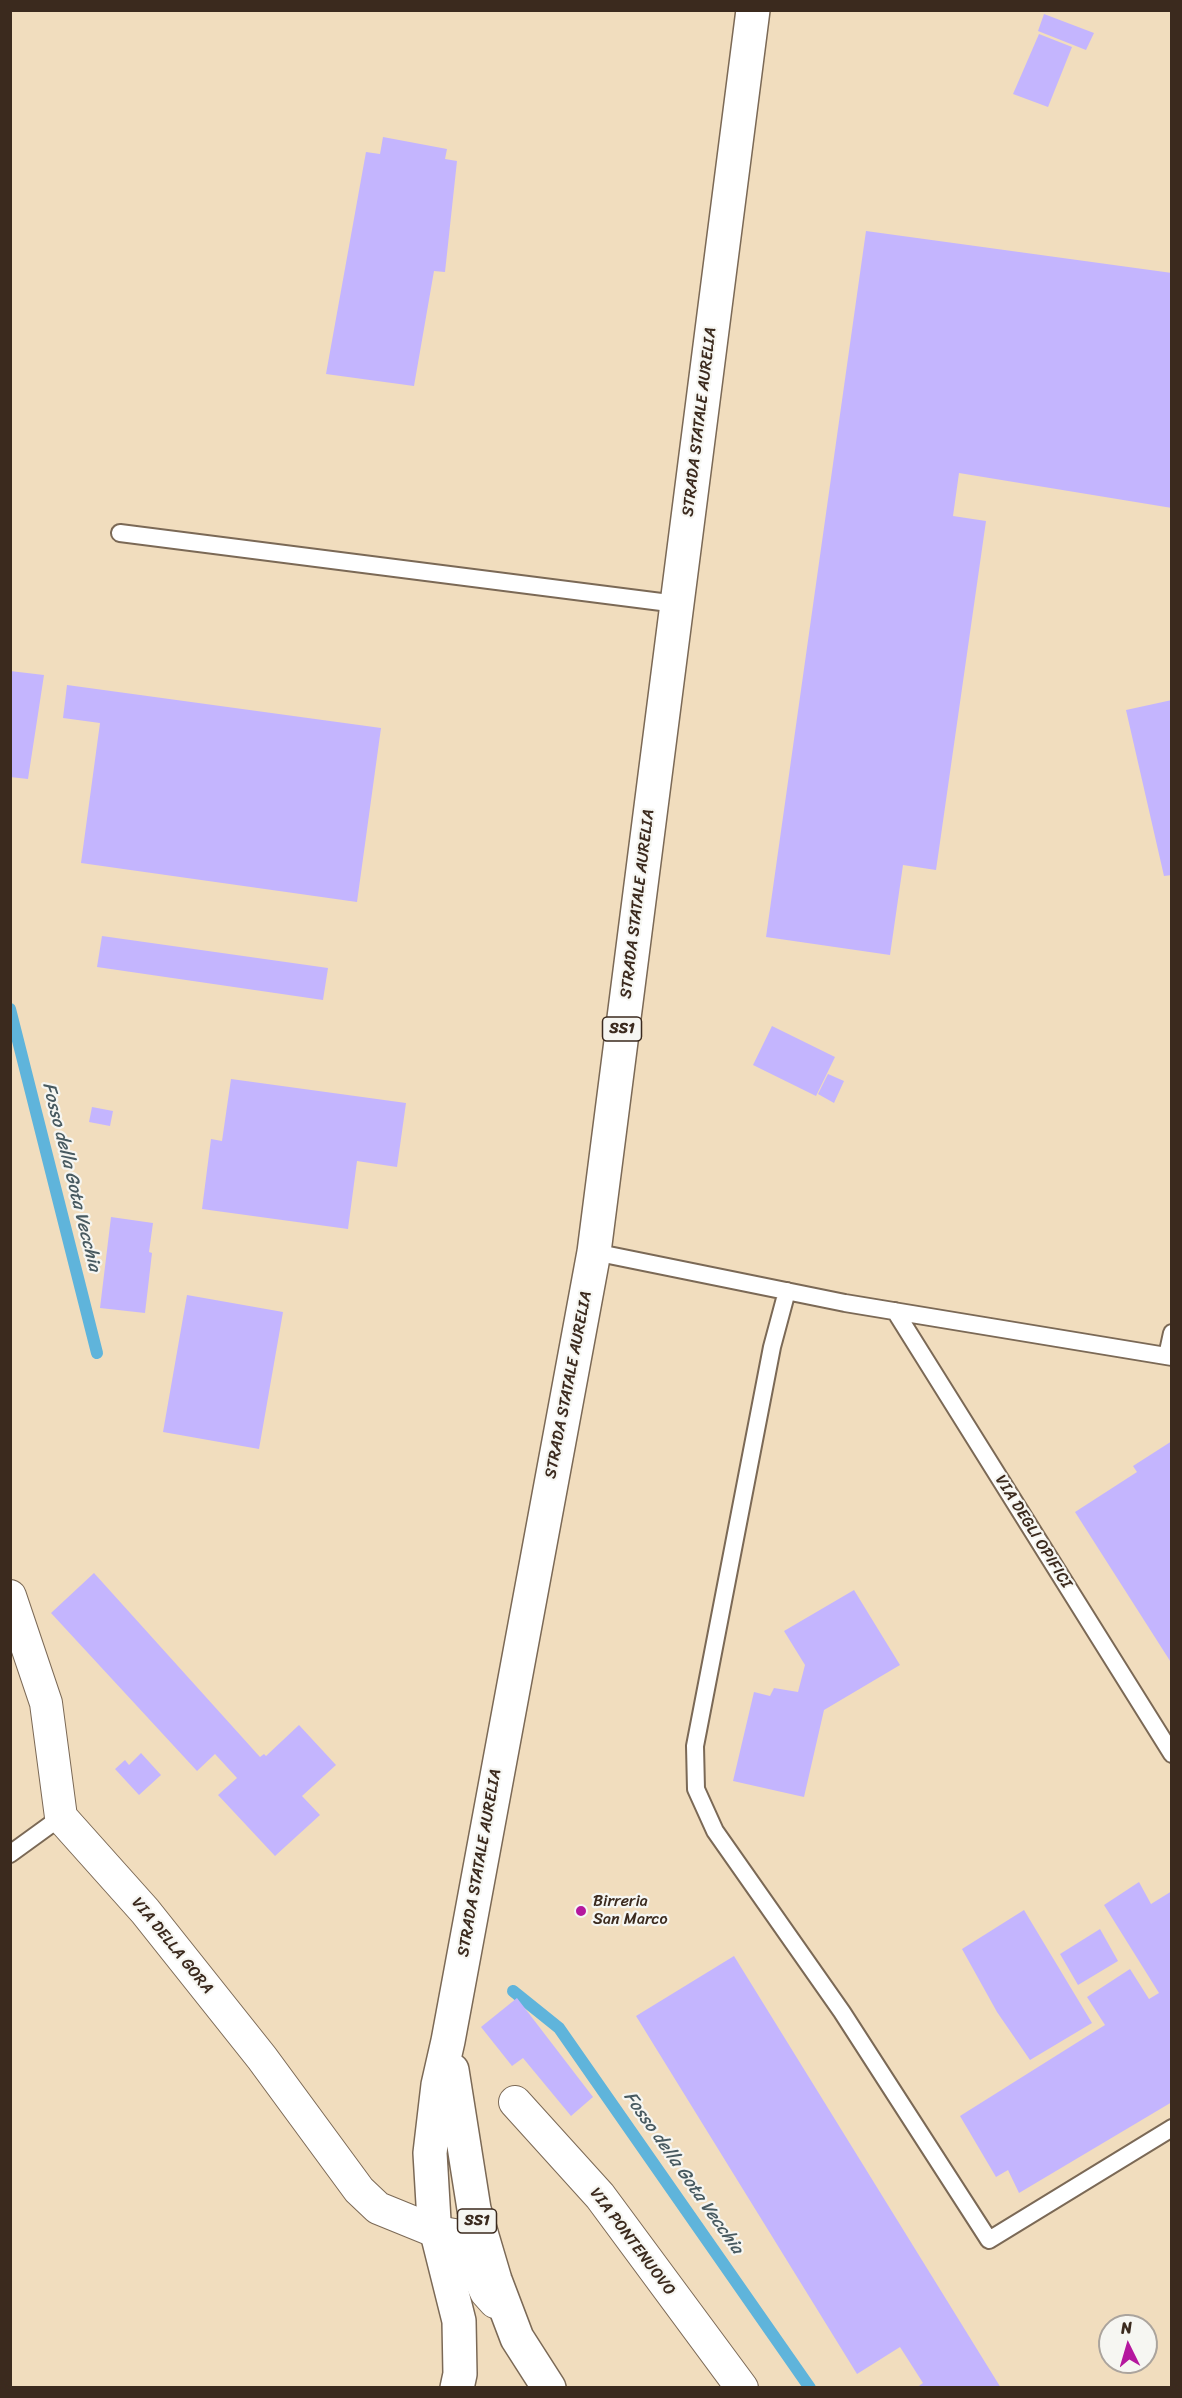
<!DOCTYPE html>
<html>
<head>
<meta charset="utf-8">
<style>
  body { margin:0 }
  #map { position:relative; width:1182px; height:2398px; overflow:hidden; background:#f1ddbe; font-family:Sriracha,sans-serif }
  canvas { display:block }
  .frame { position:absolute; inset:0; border:12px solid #3b2a1e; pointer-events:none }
  .north { position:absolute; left:1098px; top:2314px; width:60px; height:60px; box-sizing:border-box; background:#f6f6f2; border:2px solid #aba49d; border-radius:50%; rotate:355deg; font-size:16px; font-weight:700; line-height:24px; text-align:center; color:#3b2a1e }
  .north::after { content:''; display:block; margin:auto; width:21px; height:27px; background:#b5179e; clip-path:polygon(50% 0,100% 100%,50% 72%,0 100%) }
</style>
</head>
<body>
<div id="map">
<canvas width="1182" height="2398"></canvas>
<div class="frame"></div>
<div class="north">N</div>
</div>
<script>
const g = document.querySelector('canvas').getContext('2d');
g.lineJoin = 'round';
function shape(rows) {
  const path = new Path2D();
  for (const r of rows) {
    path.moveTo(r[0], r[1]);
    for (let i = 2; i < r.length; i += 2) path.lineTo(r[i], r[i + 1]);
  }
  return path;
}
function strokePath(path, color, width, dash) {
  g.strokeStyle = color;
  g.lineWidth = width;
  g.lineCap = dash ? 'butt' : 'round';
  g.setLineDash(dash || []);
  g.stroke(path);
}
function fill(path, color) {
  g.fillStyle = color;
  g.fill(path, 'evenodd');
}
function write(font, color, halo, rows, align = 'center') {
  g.font = font + ' Sriracha,sans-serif';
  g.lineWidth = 4.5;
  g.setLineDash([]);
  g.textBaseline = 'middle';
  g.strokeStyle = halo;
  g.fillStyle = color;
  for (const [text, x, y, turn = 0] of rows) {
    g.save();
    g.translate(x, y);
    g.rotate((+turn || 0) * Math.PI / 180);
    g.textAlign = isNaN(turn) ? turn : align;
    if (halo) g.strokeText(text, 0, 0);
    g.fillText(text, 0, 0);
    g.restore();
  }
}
strokePath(shape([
  [10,1009,97,1353],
  [513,1991,559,2028,810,2388]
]), '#5fb4db', 12);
fill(shape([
  [1044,14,1094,33,1086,50,1038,31],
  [1039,34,1072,47,1048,107,1013,94],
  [383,137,447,149,445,159,457,161,445,272,434,271,414,386,326,374,366,152,380,154],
  [866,231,1172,273,1172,508,959,473,953,516,986,521,936,870,903,865,890,955,766,937],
  [10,671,44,675,28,779,10,777],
  [67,685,381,728,357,902,81,863,100,723,63,718],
  [1172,700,1172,875,1164,876,1126,710],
  [102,936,328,968,323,1000,97,967],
  [772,1026,835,1057,816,1096,753,1065],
  [828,1074,844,1081,834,1103,818,1094],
  [231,1079,406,1103,397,1167,357,1161,348,1229,202,1209,211,1139,222,1141],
  [92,1107,113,1111,110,1126,89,1122],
  [111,1217,153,1223,149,1252,152,1253,145,1313,100,1308],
  [187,1295,283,1312,259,1449,163,1432],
  [1172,1441,1172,1664,1075,1512,1137,1472,1133,1466],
  [94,1573,260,1757,264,1754,266,1756,299,1725,336,1765,302,1796,320,1815,275,1856,218,1795,237,1778,215,1754,197,1771,51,1613],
  [854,1590,900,1665,824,1710,804,1797,733,1781,754,1692,770,1696,774,1688,798,1692,805,1665,784,1631],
  [141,1753,161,1775,139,1795,115,1769,125,1760,129,1765],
  [1139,1882,1151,1904,1172,1891,1172,2102,1019,2193,1008,2170,996,2177,960,2116,1105,2025,1087,1997,1130,1969,1149,1999,1159,1993,1104,1905],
  [1024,1910,1092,2023,1030,2060,997,2012,962,1949],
  [1100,1929,1118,1961,1078,1985,1060,1954],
  [734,1956,1001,2388,916,2388,923,2383,900,2347,857,2374,636,2016],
  [517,1998,593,2097,571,2116,523,2058,512,2066,481,2027]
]), '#c4b5fe');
const service = shape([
  [120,533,677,604],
  [594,1252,845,1303,1172,1357],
  [787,1291,772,1347,695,1746,696,1789,715,1831,842,2012,989,2240,1172,2128],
  [895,1311,1172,1754],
  [1167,1356,1172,1333],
  [10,1854,61,1817]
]);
const minor = shape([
  [10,1596,46,1703,61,1817,145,1911,262,2058,359,2190,378,2208,437,2232,454,2235,464,2243,486,2292,495,2302],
  [515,2102,600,2196,742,2388]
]);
const primary = shape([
  [452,2070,474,2209,495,2280,517,2338,549,2388],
  [457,2388,460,2374,459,2321,434,2221,430,2153,438,2085,448,2041,594,1252,753,10]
]);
strokePath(service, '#7b6956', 20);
strokePath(minor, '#7b6956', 34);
strokePath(primary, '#7b6956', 36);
strokePath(service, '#fff', 16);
strokePath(minor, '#fff', 32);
strokePath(primary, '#fff', 33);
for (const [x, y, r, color] of [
  [581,1911,6,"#b5179e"]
]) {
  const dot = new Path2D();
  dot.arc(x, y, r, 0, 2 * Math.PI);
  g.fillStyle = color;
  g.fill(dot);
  strokePath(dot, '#f6f6f2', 2);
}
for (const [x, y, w] of [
  [622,1029,39],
  [477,2221,39]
]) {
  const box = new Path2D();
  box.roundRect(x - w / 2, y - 12, w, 24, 4.5);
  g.fillStyle = '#f6f6f2';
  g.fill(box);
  strokePath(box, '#3b2a1e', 1.5);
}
write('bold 15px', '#3b2a1e', null, [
  ["SS1",622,1029],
  ["SS1",477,2221]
]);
write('16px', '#3b2a1e', '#f6f6f2', [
  ["STRADA STATALE AURELIA",700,422,-83],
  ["STRADA STATALE AURELIA",638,904,-83],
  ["STRADA STATALE AURELIA",569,1385,-79],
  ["VIA DEGLI OPIFICI",1033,1532,58],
  ["STRADA STATALE AURELIA",480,1863,-80],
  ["VIA DELLA GORA",172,1946,51],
  ["VIA PONTENUOVO",632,2242,53]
]);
write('16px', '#3b2a1e', '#f6f6f2', [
  ["Birreria",593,1902],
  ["San Marco",593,1920]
], 'left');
write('italic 18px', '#485a60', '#f6f6f2', [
  ["Fosso della Gota Vecchia",71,1177,76],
  ["Fosso della Gota Vecchia",683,2173,55]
]);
</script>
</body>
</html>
